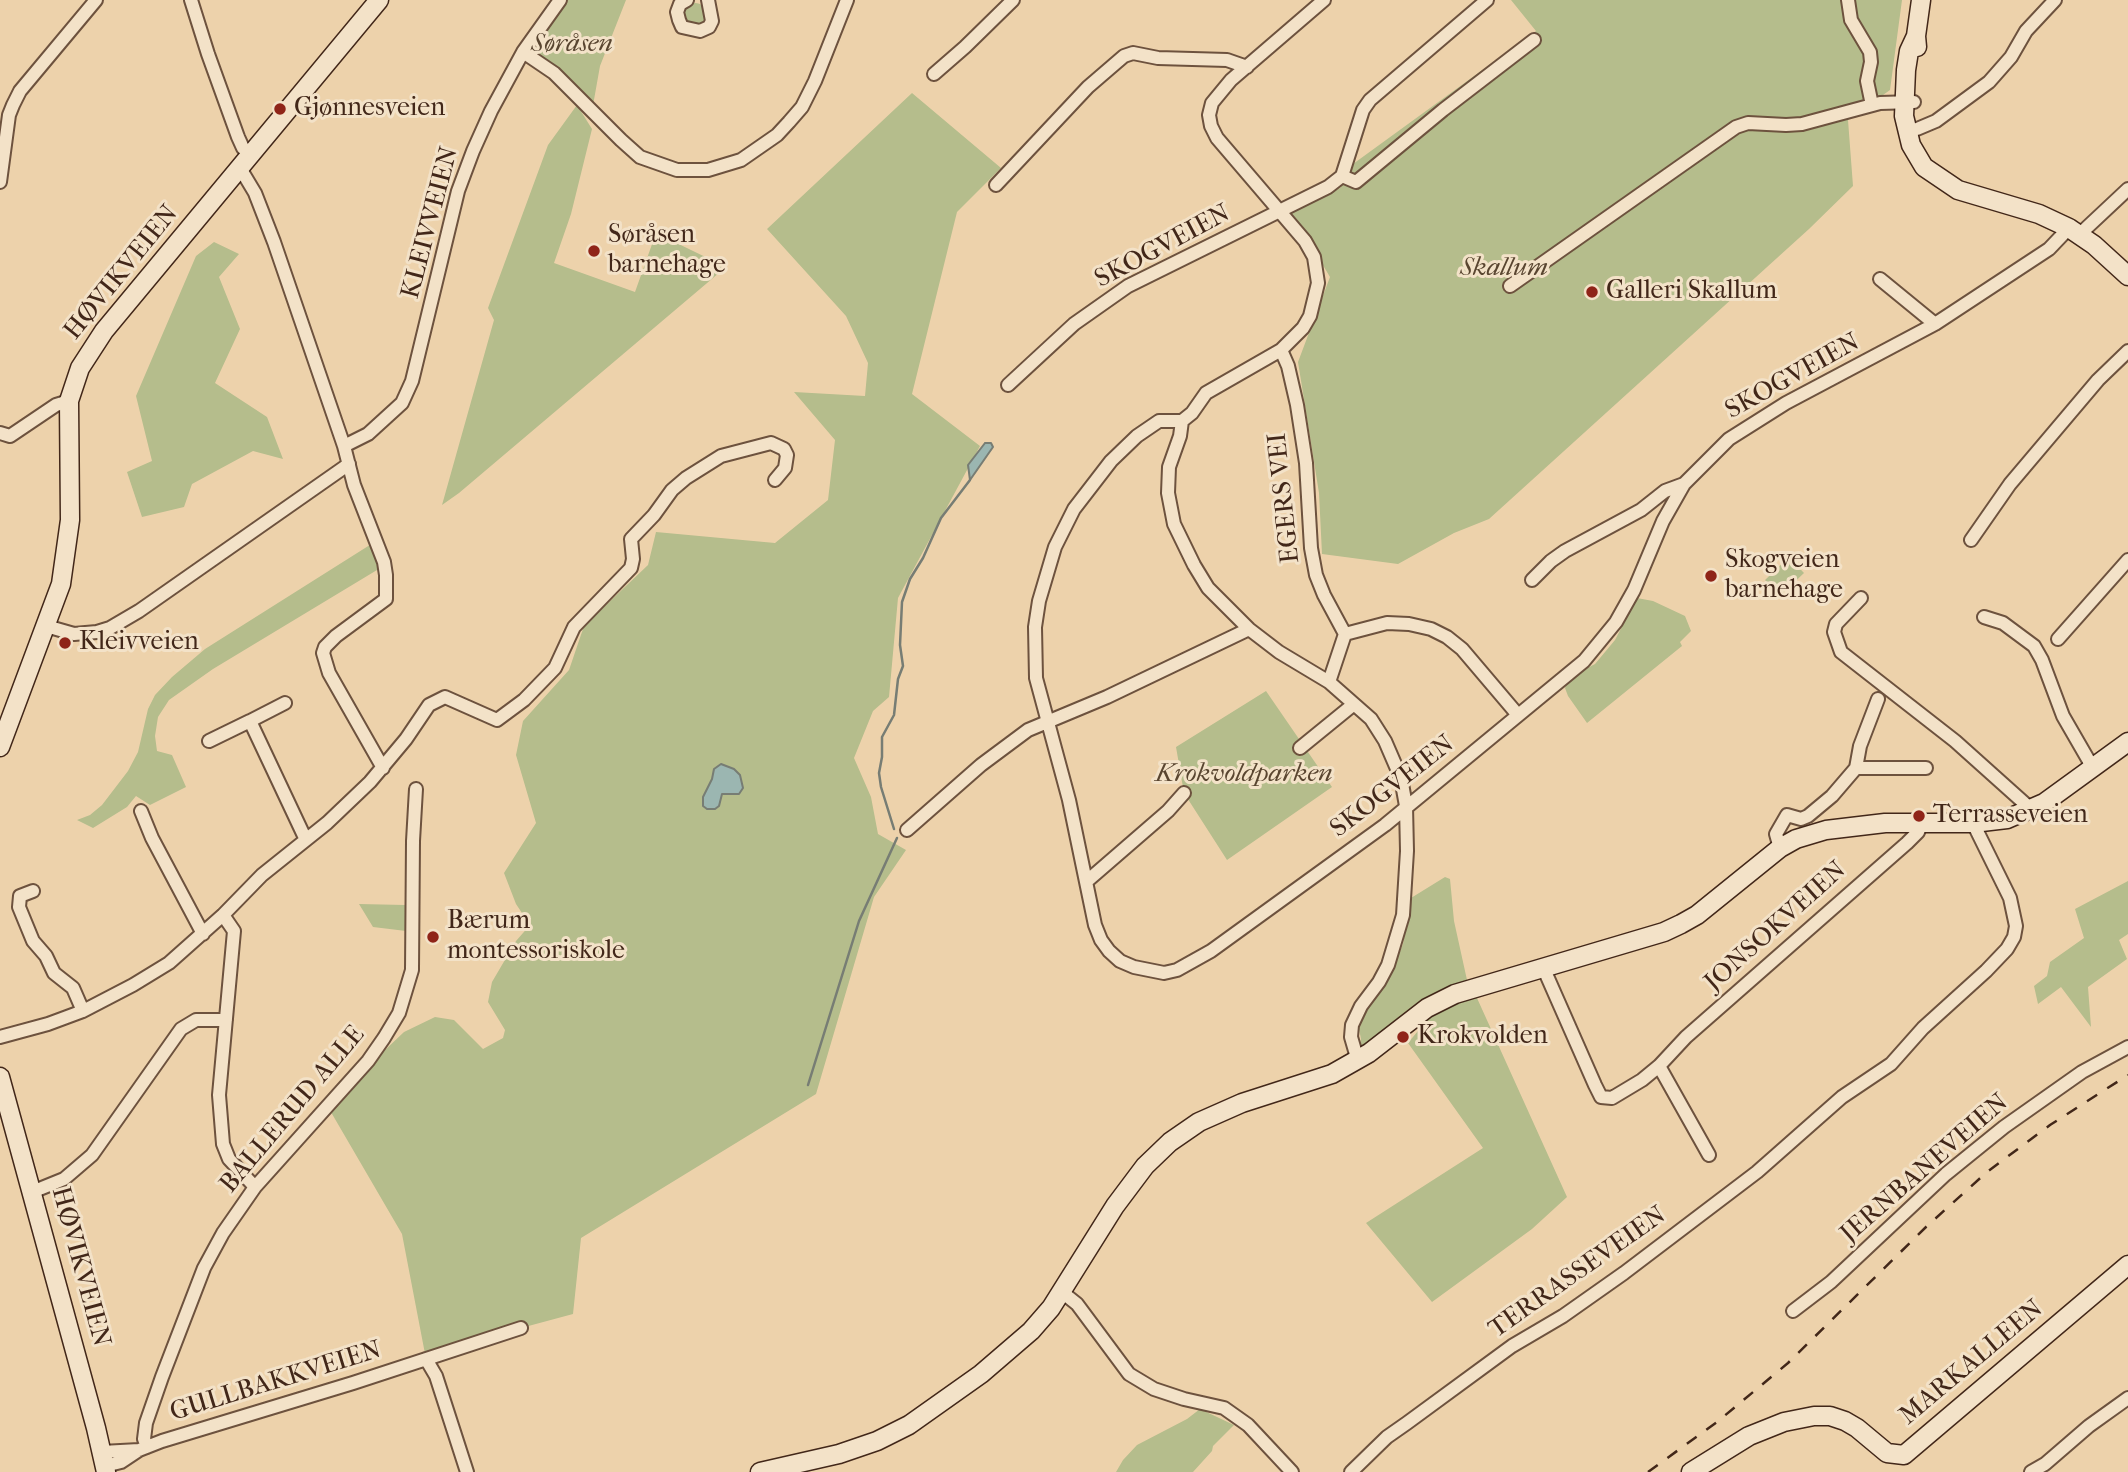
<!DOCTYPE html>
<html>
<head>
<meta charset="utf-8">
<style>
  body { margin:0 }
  canvas { display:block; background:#edd2ab }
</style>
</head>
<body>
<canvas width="2128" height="1472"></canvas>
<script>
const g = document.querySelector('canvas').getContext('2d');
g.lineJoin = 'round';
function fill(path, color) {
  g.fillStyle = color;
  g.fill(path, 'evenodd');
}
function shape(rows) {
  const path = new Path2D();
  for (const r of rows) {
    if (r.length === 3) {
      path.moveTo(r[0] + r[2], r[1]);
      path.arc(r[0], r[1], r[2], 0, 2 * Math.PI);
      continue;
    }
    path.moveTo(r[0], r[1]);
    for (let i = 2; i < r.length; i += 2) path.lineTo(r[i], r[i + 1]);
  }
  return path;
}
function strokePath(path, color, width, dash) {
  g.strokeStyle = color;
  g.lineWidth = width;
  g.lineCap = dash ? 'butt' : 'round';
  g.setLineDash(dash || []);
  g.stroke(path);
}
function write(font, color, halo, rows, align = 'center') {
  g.font = font + ' "IM FELL French Canon",serif';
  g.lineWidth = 6;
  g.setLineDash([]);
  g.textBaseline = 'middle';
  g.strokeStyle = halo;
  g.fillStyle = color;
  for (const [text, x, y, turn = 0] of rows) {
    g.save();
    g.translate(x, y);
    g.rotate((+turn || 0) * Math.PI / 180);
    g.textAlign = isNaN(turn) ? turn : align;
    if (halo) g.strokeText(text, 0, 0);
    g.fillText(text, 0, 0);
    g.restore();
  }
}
fill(shape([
  [563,0,626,0,600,66,592,111,525,50],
  [1511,0,1902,0,1890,90,1848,120,1853,186,1809,229,1489,519,1454,533,1398,564,1322,554,1319,493,1298,362,1330,277,1290,210,1323,198,1340,188,1353,164,1536,31],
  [695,14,11],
  [912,93,1001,168,957,212,912,394,980,446,898,598,889,697,873,711,854,758,871,797,878,834,906,850,874,897,816,1094,581,1238,573,1314,521,1328,426,1359,402,1234,328,1107,344,1089,404,1032,435,1017,454,1020,483,1049,503,1038,505,1030,488,1002,492,982,516,941,530,925,516,904,504,873,536,823,516,755,523,721,569,670,584,626,648,565,656,532,775,543,828,500,835,440,794,392,865,396,868,363,846,316,767,229],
  [577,105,592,129,571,214,554,263,635,292,656,233,726,267,459,493,442,505,494,320,488,308,548,145],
  [214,242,239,254,219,277,240,329,215,383,267,417,283,459,253,451,192,484,184,507,142,517,127,472,152,461,136,396,196,256],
  [373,543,382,567,213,669,169,700,158,717,155,736,157,751,172,755,186,787,150,805,136,796,127,807,93,828,77,820,90,815,102,805,128,771,138,752,148,709,155,695,172,677,205,649],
  [1789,557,1804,573,1780,596,1765,580],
  [1637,598,1653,601,1685,616,1691,631,1680,642,1682,646,1587,723,1568,696,1565,688,1570,677,1595,664,1615,640],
  [1266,691,1332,787,1227,860,1184,793,1176,747],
  [1445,877,1450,879,1454,921,1467,980,1422,999,1385,1028,1358,1061,1361,1039,1358,1024,1364,1012,1392,971,1403,944,1411,898],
  [2128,881,2128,934,2119,940,2127,959,2088,987,2091,1027,2061,987,2038,1004,2034,986,2047,976,2050,962,2084,938,2075,909],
  [359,904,405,905,406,931,373,927],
  [1472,987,1567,1197,1532,1229,1432,1302,1366,1223,1483,1148,1408,1043,1432,1014],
  [1200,1409,1234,1425,1213,1446,1212,1451,1193,1472,1116,1472,1123,1460,1137,1445,1187,1419]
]), '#b5bd8c');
const water = shape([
  [985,443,991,443,993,447,970,480,968,465,985,443],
  [721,764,734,769,740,775,743,788,739,794,722,794,719,806,715,809,707,809,703,806,703,797,712,779,714,769,721,764]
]);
fill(water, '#9bb6b1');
strokePath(water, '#777d74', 2);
strokePath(shape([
  [894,829,881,787,879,773,882,757,882,737,894,715,898,679,903,666,900,645,902,602,910,579,923,558,941,518,970,480],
  [808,1085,859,921,897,838]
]), '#777d74', 2.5);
const street = shape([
  [191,0,208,54,238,137,243,148,251,154],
  [687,0,680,4,677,12,679,20,682,27,700,31,709,27,712,21,708,0],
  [1324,0,1231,80,1212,103,1209,115,1211,126,1217,138,1305,241,1314,257,1318,283,1310,316,1303,328,1281,350,1206,393,1192,413,1182,421,1159,421,1137,436,1111,461,1074,509,1055,547,1039,601,1035,627,1036,678,1069,800,1095,925,1101,940,1109,951,1120,961,1134,967,1164,973,1177,970,1211,951,1385,825,1584,661,1616,622,1634,590,1663,521,1684,484,1729,439,1786,403,1935,324,2049,249,2069,228],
  [1848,0,1851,20,1870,52,1871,62,1867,81,1872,105],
  [523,52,554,73,621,140,640,157,677,170,708,170,741,160,777,135,789,122,802,107,815,81,847,0],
  [934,74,965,47,1013,0],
  [1917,129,1936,121,1989,82,2011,57,2026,31,2055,0],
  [240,168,255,193,274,242,344,446,354,485,384,562,386,575,386,599,336,636,325,647,323,653,329,673,383,768],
  [1342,176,1356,182,1443,110,1534,40],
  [0,182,9,115,13,105,20,91,96,0],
  [996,185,1088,87,1124,56,1133,53,1158,58,1227,60,1247,67],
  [2080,234,2128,189],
  [1880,279,1935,324],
  [1510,286,1736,127,1748,123,1786,125,1802,124,1880,103,1914,102],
  [1281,350,1288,366,1297,405,1306,463,1311,548,1316,575,1324,595,1345,634],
  [1008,385,1074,324,1128,286,1328,187,1342,176,1363,110,1370,100,1487,0],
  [1182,421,1180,436,1169,467,1168,493,1174,524,1194,565,1208,588,1249,629,1279,652,1329,682,1371,719,1385,741,1401,778,1406,806,1407,851,1403,915,1388,965,1379,982,1361,1006,1352,1025,1351,1037,1358,1061],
  [0,433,10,436,56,405,69,401],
  [344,446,368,434,402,403,412,381,458,191,473,151,491,111,523,52,560,0],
  [1971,540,2010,484,2098,380,2128,351],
  [1532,580,1551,561,1565,551,1641,510,1665,491,1684,484],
  [1861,598,1836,624,1834,632,1841,652,1955,741,2032,810],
  [1984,617,2003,623,2034,646,2042,660,2063,716,2093,768],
  [46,626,74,634,97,632,110,628,139,611,349,464],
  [1345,634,1387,623,1409,624,1431,629,1447,637,1462,649,1518,715],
  [2058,639,2128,560],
  [1329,682,1345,634],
  [285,703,250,721,306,840],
  [209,741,250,721],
  [1300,748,1354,704],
  [1856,768,1926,768],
  [141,811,152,838,203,934],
  [907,830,981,765,1028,730,1107,697,1249,629],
  [1780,848,1776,834,1787,815,1801,819,1808,816,1832,796,1856,768,1860,746,1878,699],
  [1086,882,1168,811,1184,793],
  [33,891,20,896,19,907,33,941,46,956,54,973,73,988,83,1011],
  [223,915,234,931,219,1095,223,1144,229,1159,255,1187],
  [1543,967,1595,1085,1601,1097,1612,1098,1642,1080,1659,1066,1686,1037,1907,843,1918,832,1922,822],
  [0,1037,48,1024,83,1011,133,985,169,963,223,915,262,875,327,823,370,782,406,739,429,705,445,697,497,720,524,700,555,668,574,627,631,568,633,559,631,539,654,515,672,490,686,478,721,456,771,443,784,449,787,455,785,468,775,480],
  [1659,1066,1709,1155],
  [32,1192,64,1179,92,1155,181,1029,196,1020,226,1020],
  [1062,1292,1077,1304,1129,1374,1154,1389,1184,1399,1224,1408,1248,1425,1292,1472],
  [1793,1311,1831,1282,1946,1174,2004,1127,2082,1072,2128,1047],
  [426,1359,436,1376,467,1472],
  [147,1447,144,1439,146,1423,162,1377,204,1268,223,1233,255,1187,368,1061,384,1038,399,1013,412,970,413,841,416,789],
  [102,1452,139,1450],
  [105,1466,121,1462,139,1450,162,1441,353,1383,521,1328],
  [1351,1472,1387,1437,1407,1423,1512,1346,1563,1316,1624,1273,1757,1172,1842,1097,1891,1064,1923,1028,1986,971,2007,949,2014,937,2016,926,2010,898,1973,823],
  [2031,1472,2045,1464,2089,1426,2128,1398]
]);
const secondary = shape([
  [1916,36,1909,51,1906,70,1904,116,1911,145,1924,167,1958,190,2039,214,2069,228,2094,245,2128,276],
  [1917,47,1916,36,1921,0],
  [0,747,61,584,70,520,69,401,80,368,104,331,379,0],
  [0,1077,96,1428,106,1472],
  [760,1472,839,1454,877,1441,909,1425,981,1374,1031,1331,1051,1308,1115,1206,1145,1166,1170,1142,1199,1122,1242,1103,1332,1074,1369,1053,1427,1008,1455,994,1664,932,1681,924,1697,915,1780,848,1796,839,1826,830,1885,823,1973,823,2007,819,2044,803,2128,742],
  [1691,1472,1749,1436,1784,1422,1814,1416,1830,1416,1845,1421,1857,1428,1887,1453,1904,1455,2128,1265]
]);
strokePath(street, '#6d523e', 16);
strokePath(secondary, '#422719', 21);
strokePath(street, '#f3e2c8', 12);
strokePath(secondary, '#f3e2c8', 18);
strokePath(shape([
  [1648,1472,1717,1422,1788,1363,1926,1227,1987,1172,2050,1125,2128,1075]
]), '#422719', 2.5, [12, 12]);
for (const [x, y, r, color] of [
  [280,109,7,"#8f2418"],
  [594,251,7,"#8f2418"],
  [1592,292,7,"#8f2418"],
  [1711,576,7,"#8f2418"],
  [65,643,7,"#8f2418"],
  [1919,816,7,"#8f2418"],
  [433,937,7,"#8f2418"],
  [1403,1037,7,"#8f2418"]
]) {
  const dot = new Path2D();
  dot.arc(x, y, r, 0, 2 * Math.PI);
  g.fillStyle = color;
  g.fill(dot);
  strokePath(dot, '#f3e2c8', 2.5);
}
write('italic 26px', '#594530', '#f3e2c8', [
  ["Søråsen",572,45],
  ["Skallum",1504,269],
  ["Krokvoldparken",1244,775]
]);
write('26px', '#422719', '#f3e2c8', [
  ["Gjønnesveien",294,109],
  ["Søråsen",608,236],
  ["barnehage",608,266],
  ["Galleri Skallum",1606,292],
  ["Skogveien",1725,561],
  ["barnehage",1725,591],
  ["Kleivveien",79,643],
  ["Terrasseveien",1933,816],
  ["Bærum",447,922],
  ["montessoriskole",447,952],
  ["Krokvolden",1417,1037]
], 'left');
write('26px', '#422719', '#f3e2c8', [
  ["KLEIVVEIEN",431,223,-75],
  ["SKOGVEIEN",1163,247,-28],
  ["HØVIKVEIEN",122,273,-51],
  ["SKOGVEIEN",1793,377,-29],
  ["EGERS VEI",1285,498,-96],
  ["SKOGVEIEN",1393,787,-38],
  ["JONSOKVEIEN",1776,927,-42],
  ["BALLERUD ALLE",293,1110,-50],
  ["JERNBANEVEIEN",1925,1169,-41],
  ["HØVIKVEIEN",80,1267,75],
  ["TERRASSEVEIEN",1578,1273,-35],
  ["MARKALLEEN",1972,1363,-40],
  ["GULLBAKKVEIEN",276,1382,-17]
]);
</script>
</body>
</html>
